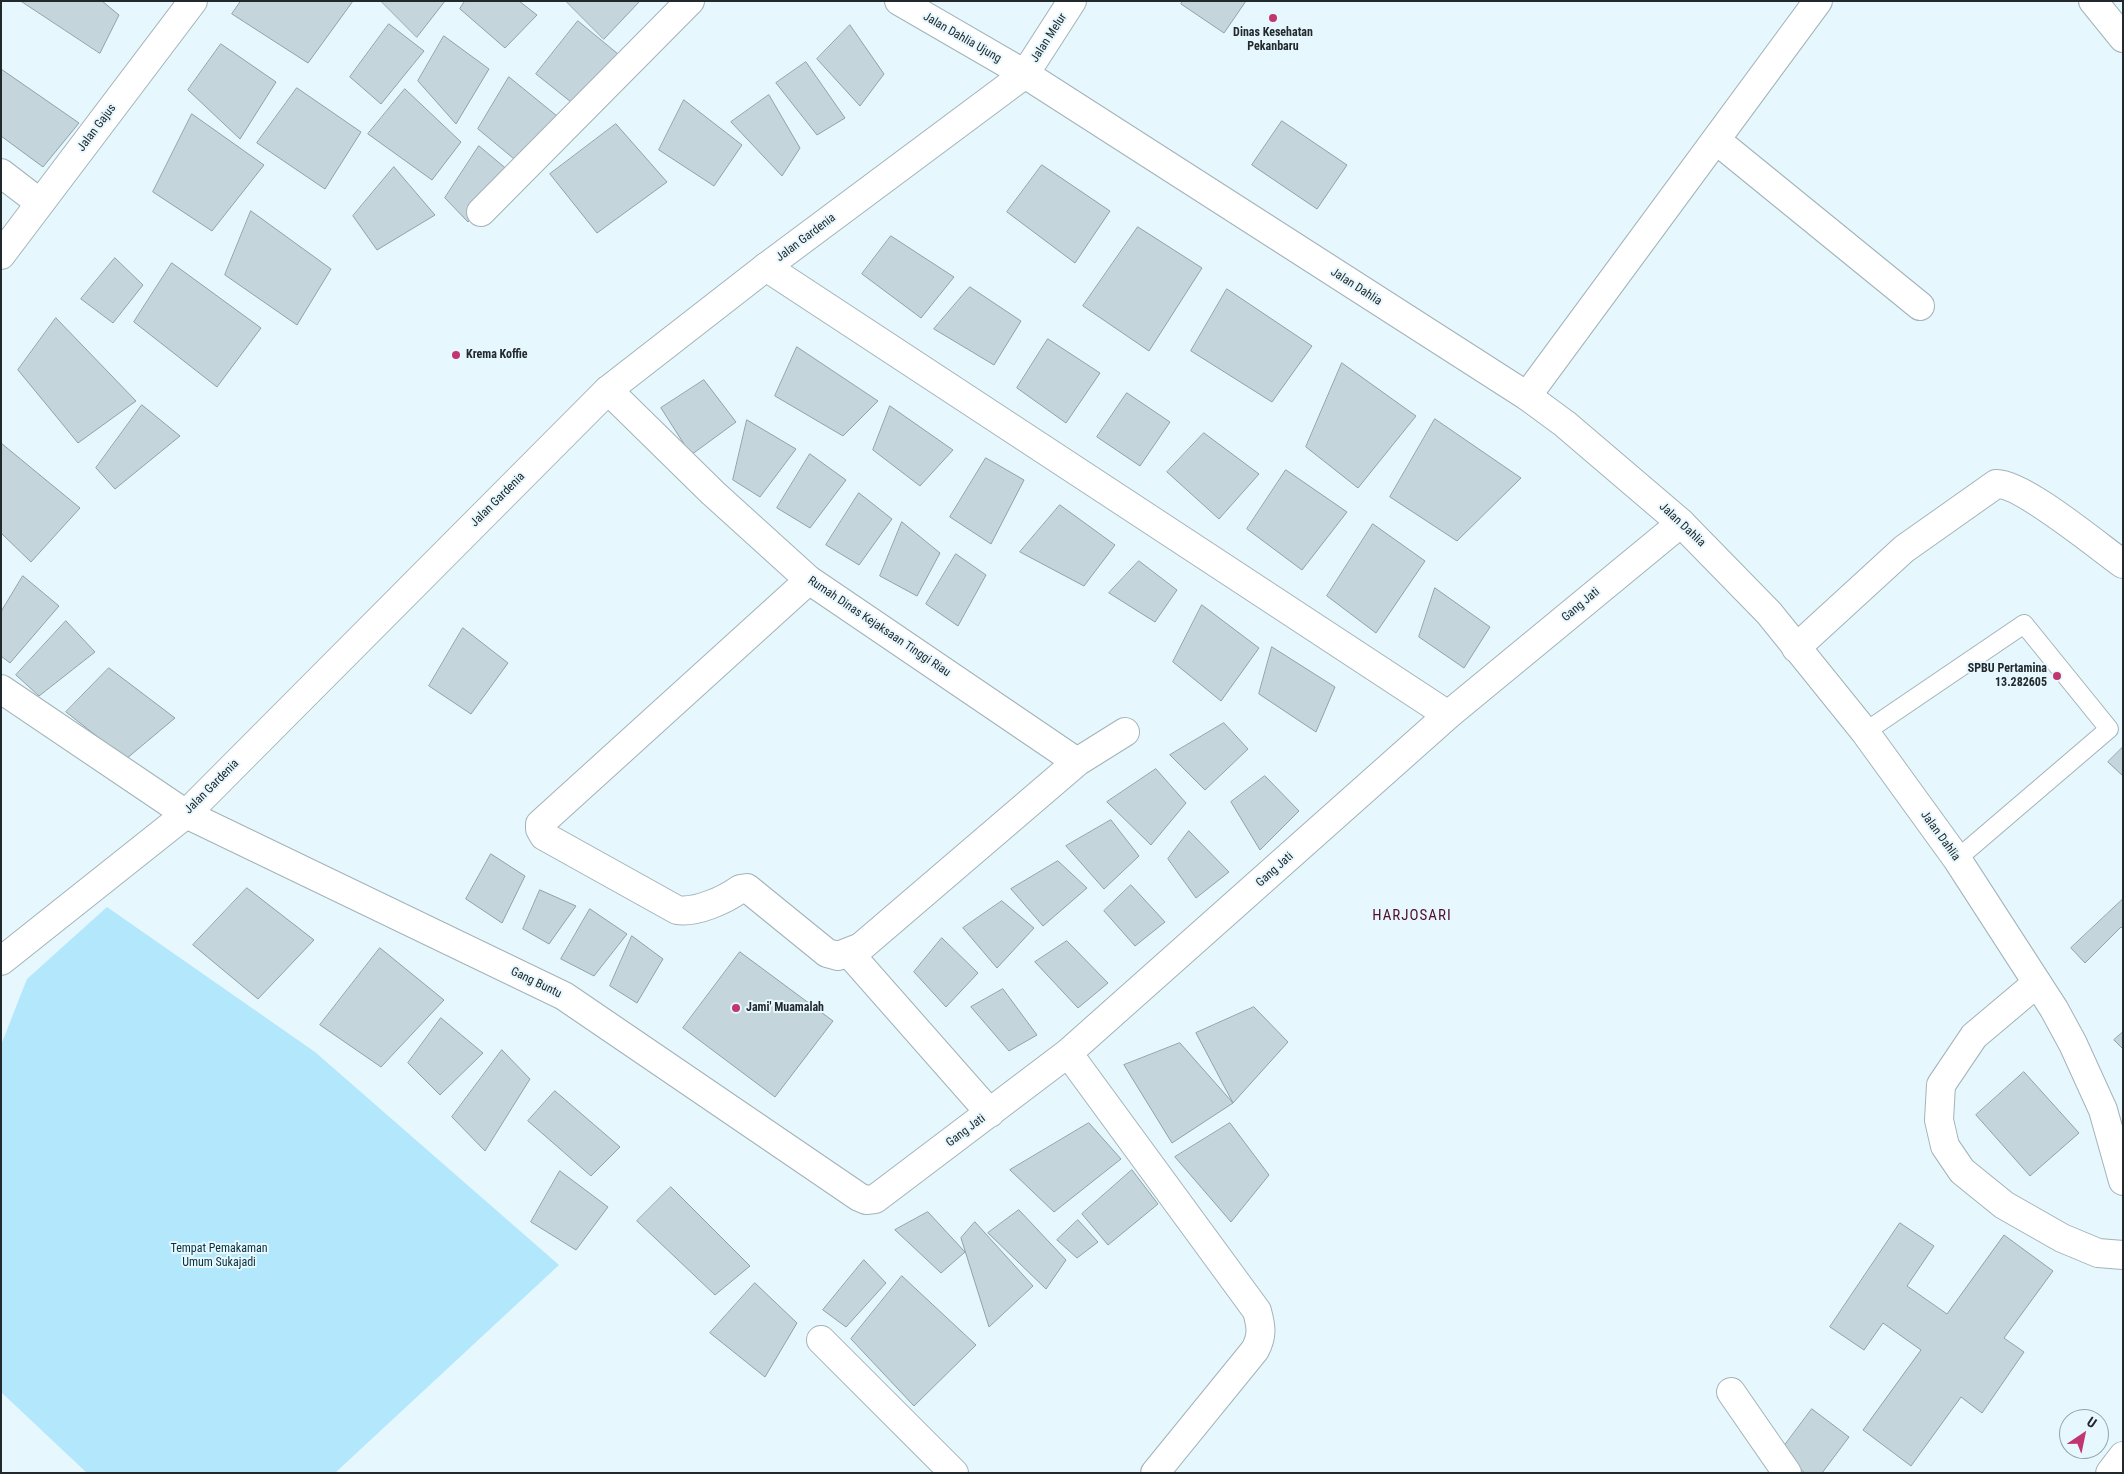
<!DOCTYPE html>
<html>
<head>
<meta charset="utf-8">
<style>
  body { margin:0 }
  #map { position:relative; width:2124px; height:1474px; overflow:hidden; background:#e6f7fe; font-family:"Roboto Condensed",sans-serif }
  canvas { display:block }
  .frame { position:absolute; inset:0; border:2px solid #22292c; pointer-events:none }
  .north { position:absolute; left:2059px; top:1409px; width:50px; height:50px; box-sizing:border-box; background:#e6f7fe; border:1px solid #98a5aa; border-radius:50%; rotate:34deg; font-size:14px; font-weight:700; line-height:20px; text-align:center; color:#22292c }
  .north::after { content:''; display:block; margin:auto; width:18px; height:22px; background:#c1366e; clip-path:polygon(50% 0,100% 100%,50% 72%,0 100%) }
</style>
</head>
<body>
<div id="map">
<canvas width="2124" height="1474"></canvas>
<div class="frame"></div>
<div class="north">U</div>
</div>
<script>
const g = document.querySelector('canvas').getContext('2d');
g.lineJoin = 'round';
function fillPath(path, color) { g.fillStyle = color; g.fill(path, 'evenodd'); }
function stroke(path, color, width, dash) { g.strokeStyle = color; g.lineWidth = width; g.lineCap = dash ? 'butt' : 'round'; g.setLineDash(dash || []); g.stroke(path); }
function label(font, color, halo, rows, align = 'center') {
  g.font = font + ' "Roboto Condensed",sans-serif'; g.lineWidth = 4; g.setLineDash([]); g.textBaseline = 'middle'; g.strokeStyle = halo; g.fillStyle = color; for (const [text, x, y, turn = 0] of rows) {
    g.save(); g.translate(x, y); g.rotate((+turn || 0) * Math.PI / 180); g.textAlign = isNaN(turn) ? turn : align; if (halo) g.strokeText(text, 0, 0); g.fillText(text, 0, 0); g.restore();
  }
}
fillPath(new Path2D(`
  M107,907l208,145 244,213 -224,208h-248l-86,-81v-347l26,-66z`), '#b2e7fc');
const building = new Path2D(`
  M21,1h81l17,14 -19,38z
  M241,1h112l-45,62 -76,-49z
  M381,1h64l-28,36z
  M465,1h54l18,14 -32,33 -45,-39z
  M566,1h74l-36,38z
  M1183,1h63l-22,32 -43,-29z
  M578,21l40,33 -47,48 -35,-28z
  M389,24l35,27 -43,53 -31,-27z
  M850,25l34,49 -24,32 -43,-47z
  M444,36l45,33 -33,55 -38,-43z
  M221,44l55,38 -36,57 -52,-49z
  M806,62l39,56 -28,17 -41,-52z
  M1,69l78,54 -36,44 -42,-31z
  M509,77l48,39 -32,52 -47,-39z
  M297,88l64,44 -36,57 -68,-46z
  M405,89l56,53 -29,38 -64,-46z
  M769,95l31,53 -18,28 -51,-54z
  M684,100l58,45 -28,41 -55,-36z
  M192,114l72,51 -52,66 -59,-39z
  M1282,121l65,44 -30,44 -65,-44z
  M616,124l51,58 -70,51 -47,-59z
  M479,146l30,25 -41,51 -23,-24z
  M1042,165l68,46 -35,52 -68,-51z
  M394,167l41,48 -58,35 -24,-34z
  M251,211l80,58 -34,56 -72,-50z
  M1138,227l64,41 -53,83 -66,-45z
  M891,236l63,41 -33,41 -59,-44z
  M115,258l28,27 -30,38 -32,-24z
  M172,263l89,65 -44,59 -83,-65z
  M970,287l51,34 -27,44 -60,-36z
  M1227,289l85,57 -40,56 -81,-51z
  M56,318l80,83 -58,42 -60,-73z
  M1048,339l52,34 -34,50 -49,-35z
  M797,347l81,54 -35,35 -68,-40z
  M1342,363l74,53 -58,72 -52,-41z
  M704,380l32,42 -45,33 -30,-47z
  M1127,393l43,29 -30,44 -43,-29z
  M142,405l38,31 -65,53 -19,-21z
  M890,406l63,44 -33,36 -47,-36z
  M1435,419l86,59 -64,63 -67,-44z
  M747,420l49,29 -36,48 -27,-17z
  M1204,433l55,41 -40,45 -52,-47z
  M1,443l79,65 -49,54 -30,-29z
  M810,454l36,26 -36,48 -33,-20z
  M986,458l38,22 -33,64 -41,-27z
  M1286,470l61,42 -45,58 -55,-41z
  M859,493l33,26 -33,46 -33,-20z
  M1060,505l55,40 -31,41 -64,-34z
  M902,522l38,31 -23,43 -37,-20z
  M1373,524l52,37 -49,72 -49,-37z
  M956,554l30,21 -28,51 -32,-22z
  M1139,561l38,29 -22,32 -46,-29z
  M23,576l36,30 -49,57 -9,-7v-44z
  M1435,588l55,39 -26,41 -45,-31z
  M1202,605l57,43 -38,53 -48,-39z
  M66,621l29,31 -56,44 -23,-21z
  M463,628l45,35 -37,51 -42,-28z
  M1272,647l63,40 -19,45 -57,-38z
  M109,668l66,50 -49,41 -60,-47z
  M1224,723l24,26 -43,41 -35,-35z
  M2123,747v29l-15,-14z
  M1156,769l30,34 -35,42 -44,-43z
  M1265,776l34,35 -39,39 -29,-48z
  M1111,820l28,36 -35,33 -38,-43z
  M1189,831l40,41 -33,26 -28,-39z
  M491,854l34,22 -23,47 -36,-24z
  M1058,861l29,27 -44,38 -32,-37z
  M1131,885l34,37 -30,24 -31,-35z
  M247,888l67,52 -56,59 -65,-54z
  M540,890l36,16 -27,38 -26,-15z
  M2123,899v30l-2,-2 -36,36 -14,-15z
  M1002,901l32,27 -37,40 -34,-40z
  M590,909l37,25 -33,42 -33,-17z
  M632,936l31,23 -26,44 -27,-17z
  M942,938l36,35 -32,34 -32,-35z
  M1067,941l41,42 -30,25 -43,-46z
  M380,948l64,52 -63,67 -61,-42z
  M740,952l93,69 -58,76 -92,-69z
  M1003,989l34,46 -28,16 -38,-44z
  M1254,1007l34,35 -55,61 -37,-70z
  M441,1018l42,35 -43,42 -32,-32z
  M2123,1032v17l-9,-9z
  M1180,1043l53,60 -61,40 -48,-78z
  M502,1050l28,29 -45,72 -33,-34z
  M2024,1072l55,61 -49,43 -54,-61z
  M555,1091l65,56 -29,29 -63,-55z
  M1089,1123l32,36 -67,53 -44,-42z
  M1230,1123l39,52 -38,47 -56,-65z
  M1132,1170l26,34 -50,41 -26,-31z
  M560,1171l48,36 -32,43 -45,-28z
  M671,1187l79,79 -35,29 -78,-74z
  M1019,1210l47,50 -20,29 -58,-56z
  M928,1212l37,40 -24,21 -46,-43z
  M1078,1220l20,22 -21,16 -20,-18z
  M975,1222l58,64 -44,41 -28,-89z
  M1900,1223l34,23 -27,40 40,28 57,-79 49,36 -49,67 20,14 -42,61 -21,-16 -50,69 -48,-36 58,-80 -38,-27 -19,27 -34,-23z
  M864,1260l22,23 -40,44 -23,-17z
  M902,1276l74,69 -62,61 -63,-67z
  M755,1283l42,40 -32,54 -55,-44z
  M1812,1409l37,28 -27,36h-17l-26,-20z`);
fillPath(building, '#c4d5dc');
stroke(building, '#91a1a8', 1);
const lane = new Path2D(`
  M1865,732l159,-108 85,105 -152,130`);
const street = new Path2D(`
  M2093,1l30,37
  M1716,140l204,166
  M1,173l39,30
  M481,212l209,-211
  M1,255l192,-254
  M766,267l682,448
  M608,390l105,103 96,87 268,182
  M1527,396l291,-395
  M809,580l-269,244v5l4,7 133,74c19,3 48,-10 63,-21l7,-1 80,65 11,3 23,-9 216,-185 48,-30
  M1796,648l108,-99 92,-65c25,-2 103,63 127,80
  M1,689l185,125 378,182 295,201 7,3 9,-1 193,-146 380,-338 233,-192
  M849,953l141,160
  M2037,983l-63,53 -33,49 -2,35 6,26 17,25 42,34 58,33 36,15 25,2
  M1068,1053l189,258c4,15 6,24 -2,39l-100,123
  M821,1340l133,133
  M1731,1392l56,81`);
const secondary = new Path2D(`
  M899,1l126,73 502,322 38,28 116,99 88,90 96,119 92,127 97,150 19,35 30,66 20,71
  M1,961l185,-147 422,-424 158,-123 259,-193 47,-73
  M2110,1473l13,-17`);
stroke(lane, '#a2b3b9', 20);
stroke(street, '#a2b3b9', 30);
stroke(secondary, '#a2b3b9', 30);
stroke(lane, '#fff', 18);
stroke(street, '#fff', 28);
stroke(secondary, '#fff', 28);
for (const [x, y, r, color] of [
  [1273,18,5,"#c1366e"],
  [456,355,5,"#c1366e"],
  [2057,676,5,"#c1366e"],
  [736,1008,5,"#c1366e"]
]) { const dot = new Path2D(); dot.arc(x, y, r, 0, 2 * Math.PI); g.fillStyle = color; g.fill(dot); stroke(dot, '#e6f7fe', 2); }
label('bold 12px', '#22292c', '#e6f7fe', [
  ["Dinas Kesehatan",1273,33,"center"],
  ["Pekanbaru",1273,47,"center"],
  ["Krema Koffie",466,355],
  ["SPBU Pertamina",2047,669,"right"],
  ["13.282605",2047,683,"right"],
  ["Jami' Muamalah",746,1008]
], 'left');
label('12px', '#22292c', '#e6f7fe', [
  ["Jalan Dahlia Ujung",962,38,30],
  ["Jalan Melur",1049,38,-57],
  ["Jalan Gajus",97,128,-53],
  ["Jalan Gardenia",806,238,-37],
  ["Jalan Dahlia",1356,287,33],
  ["Jalan Gardenia",498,500,-45],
  ["Jalan Dahlia",1682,525,43],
  ["Gang Jati",1581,605,-40],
  ["Rumah Dinas Kejaksaan Tinggi Riau",879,627,34],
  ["Jalan Gardenia",212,787,-45],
  ["Jalan Dahlia",1940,836,54],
  ["Gang Jati",1275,870,-42],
  ["Gang Buntu",536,983,26],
  ["Gang Jati",966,1131,-37]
]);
label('12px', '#07303d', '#e6f7fe', [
  ["Tempat Pemakaman",219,1249],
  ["Umum Sukajadi",219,1263]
]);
g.letterSpacing = '1px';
label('15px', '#510f2a', '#e6f7fe', [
  ["HARJOSARI",1412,916]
]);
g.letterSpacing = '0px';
</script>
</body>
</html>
